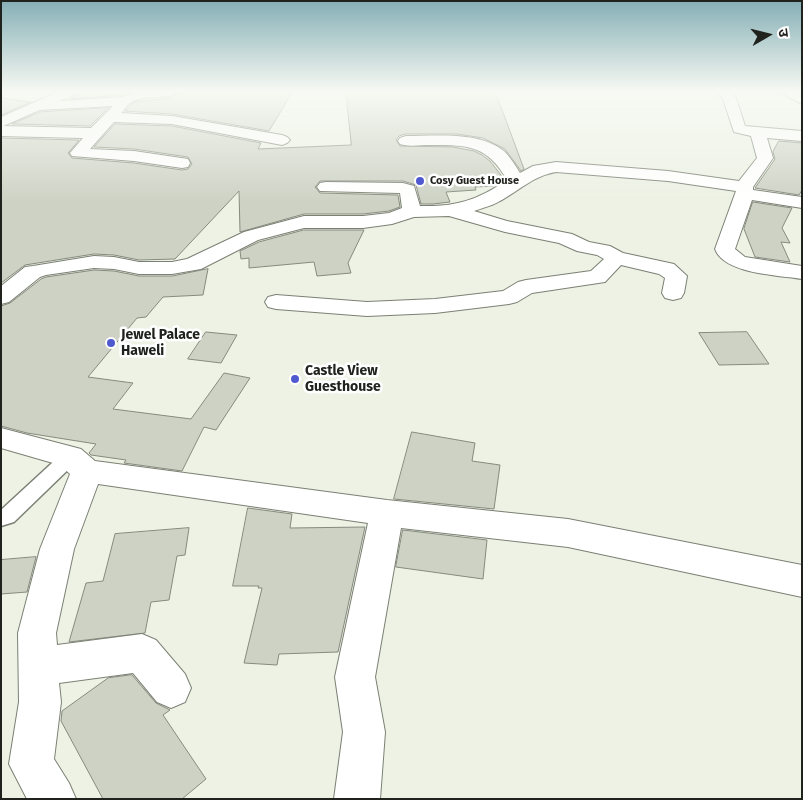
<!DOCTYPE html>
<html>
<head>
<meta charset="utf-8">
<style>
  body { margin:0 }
  #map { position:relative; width:803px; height:800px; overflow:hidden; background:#edf2e5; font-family:"Fira Sans","Noto Sans Devanagari",sans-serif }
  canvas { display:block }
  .frame { position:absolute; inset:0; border:2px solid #20221d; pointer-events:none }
  .north { position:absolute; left:743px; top:10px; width:50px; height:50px; -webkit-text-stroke:4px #fff; paint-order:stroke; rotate:82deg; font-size:14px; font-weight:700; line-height:20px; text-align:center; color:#20221d }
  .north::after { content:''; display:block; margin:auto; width:18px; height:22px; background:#20221d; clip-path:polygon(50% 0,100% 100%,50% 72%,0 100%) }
</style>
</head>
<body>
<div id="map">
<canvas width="803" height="800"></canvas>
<div class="frame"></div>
<div class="north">उ</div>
</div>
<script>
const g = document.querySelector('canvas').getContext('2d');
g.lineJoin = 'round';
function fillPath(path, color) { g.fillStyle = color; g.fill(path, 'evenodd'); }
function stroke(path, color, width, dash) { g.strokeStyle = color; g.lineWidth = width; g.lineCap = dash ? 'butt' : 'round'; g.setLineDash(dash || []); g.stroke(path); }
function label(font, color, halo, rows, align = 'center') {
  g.font = font + ' "Fira Sans",sans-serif'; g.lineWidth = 5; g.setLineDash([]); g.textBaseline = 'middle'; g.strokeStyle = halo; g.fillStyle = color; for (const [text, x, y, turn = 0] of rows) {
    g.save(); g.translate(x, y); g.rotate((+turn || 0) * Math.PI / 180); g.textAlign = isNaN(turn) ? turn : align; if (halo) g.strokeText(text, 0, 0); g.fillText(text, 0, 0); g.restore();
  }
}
const building = new Path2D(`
  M79,91h54l-11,4 -52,4 7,-3z
  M181,91h112l-24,40 -97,-17 -47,-3 10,-9 35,-4z
  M346,91h149l29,78 -3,2 -16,-22 -22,-11 -26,-4h-52l-6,2 -3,4 4,6 53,1 21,4 8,4 8,6 14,18 -9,7 -20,1 1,3 -30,2 4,10 -17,2h-12l-5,-19 -13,-4h-83l-5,6 5,6 78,2 2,12 -11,4 -26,3h-59l-64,18 -1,-41 -64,68 -36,1 -25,-5 -20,-1 -69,11 -24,18v-145l78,2 -11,13 4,5 62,5 48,7 6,-1 4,-5 -4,-7 -54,-8 -40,-2 21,-23 57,2 89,17 -3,6 93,-4z
  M1,98l30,4 -30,13z
  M108,108l-18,18 -78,-2 28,-12z
  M779,141l23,2v47l-3,5 -44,-7 20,-29 -2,-7z
  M753,202l39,6 -10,20 8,15 -9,-1 9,20 -35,-5 -11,-28z
  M304,230h60l-16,33 3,10 -34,3 -3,-14 -65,6v-10l-8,1 -1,-8 19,-9z
  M208,269l-5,26 -40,2 -17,20 -9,1 -49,59 45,6 -20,26 78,10 33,-46 26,5 -34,52 -12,-3 -22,44 -58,-8 2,-3 -35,-5 -2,-2 7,-9 -69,-11 -26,-7v-120l9,-3 31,-24 5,-2 48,-7 20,1 25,5h33z
  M206,332l31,3 -16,28 -33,-4z
  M747,332l22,32 -50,1 -20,-32z
  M412,432l63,11 -3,18 28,4 -6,44 -100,-10z
  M248,508l44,6 -2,14 75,-1 -27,125 -59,2 -2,11 -33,-2 18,-75h-4l1,-2h-26z
  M189,528l-4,27 -8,1 -8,44 -18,2 -6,31 -76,9 17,-59 17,-2 12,-47z
  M403,530l84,10 -4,39 -87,-12z
  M36,557l-9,35 -26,2v-34z
  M132,675l24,28 14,7 -7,5 43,64 -24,20h-79l-42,-78 1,-10 46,-33z`);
fillPath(building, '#cdd2c5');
stroke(building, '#858a7e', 1);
const service = new Path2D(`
  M70,450l6,2 3,5 -3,5 -62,60 -13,4v-16l63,-58z`);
const minor = new Path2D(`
  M139,91h40c-9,10 -38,2 -50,13 -3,2 -5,7 -8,9l51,3 110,19 5,2 3,3 -3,3 -5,2 -110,-21 -58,-2 -24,27 44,2 54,8 2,4 -2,4 -6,1 -48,-7 -62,-5 -2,-3 13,-15 -82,-2v-10l90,2 22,-22 -75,4 -5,-1 -2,-3 2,-3 89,-6z
  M716,91h14l6,7 9,28 57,5v10l-35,-3 6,20 -20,29v3l49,7v11l-50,-8 -17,49 10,8 57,9v13c-24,-4 -78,-5 -87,-30l21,-58 -68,-10 -112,-9c-23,4 -36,18 -56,29 -8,5 -18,7 -26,10l33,10 65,13 17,8 21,4 13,7 51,11 13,12 -3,17 -3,5 -8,2 -8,-2 -3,-5 3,-15 -6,-4 -38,-9 -16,17 -73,11 -15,9 -8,2 -74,9 -68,3 -91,-7 -8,-2 -3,-5 3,-5 8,-2 91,7 68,-3 68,-8 15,-9 8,-2 65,-9 13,-12 -7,-4 -20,-4 -18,-8 -54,-11 -56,-16 -35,1 -22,7 -29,4h-59l-46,12 -57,29 -29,5h-33l-25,-5 -20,-1 -48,7 -6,2 -31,25 -8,2v-18l24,-19 8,-1 61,-10 20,1 25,5h33l15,-3 57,-27 60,-16h59l26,-3 13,-5 -2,-15 -80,-2 -3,-4 3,-4 6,-1 77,1 11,3 6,20c36,1 58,-6 87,-26 -20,-36 -41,-35 -79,-35 -9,0 -19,2 -28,-1l-2,-3 2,-3 6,-2c30,0 73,-5 98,15 6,6 11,14 16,22l13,-7 23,-4 112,9 71,10 18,-23 -6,-22 -17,-4 -11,-33z
  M778,91h17l7,4v9z
  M1,428l80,21 14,12 292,39 181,19 234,46v32l-234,-50 -167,-19 -26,149 10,55 -5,67h-46l9,-67 -8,-55 33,-154 -270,-39 -24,65 -18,84 1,12 85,-11 14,6 29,34 6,14 -6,14 -14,6 -14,-6 -24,-29 -74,10 2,19 -7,57 15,24 7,16h-49l-18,-35 10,-62 -1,-69 22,-84 30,-75 -10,-9 -59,-17z`);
const tertiary = new Path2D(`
  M60,91h17l-1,3 -75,33v-10z`);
stroke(service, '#7b8074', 3);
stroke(minor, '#7b8074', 2);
stroke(tertiary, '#7b8074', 2);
fillPath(service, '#fff');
fillPath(minor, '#fff');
fillPath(tertiary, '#fff');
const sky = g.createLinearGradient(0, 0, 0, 203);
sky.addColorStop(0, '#85afb5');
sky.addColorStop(0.45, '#f7f9f3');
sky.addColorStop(1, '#f7f9f300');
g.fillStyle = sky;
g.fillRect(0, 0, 803, 203);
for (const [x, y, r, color] of [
  [420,181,5,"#4f58ce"],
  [111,343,5,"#4f58ce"],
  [295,379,5,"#4f58ce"]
]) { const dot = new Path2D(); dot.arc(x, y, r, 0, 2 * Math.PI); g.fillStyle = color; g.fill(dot); stroke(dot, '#fff', 2); }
label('bold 11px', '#20221d', '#fff', [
  ["Cosy Guest House",430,181]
], 'left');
label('bold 14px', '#20221d', '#fff', [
  ["Jewel Palace",121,335],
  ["Haweli",121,351],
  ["Castle View",305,371],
  ["Guesthouse",305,387]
], 'left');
</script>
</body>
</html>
